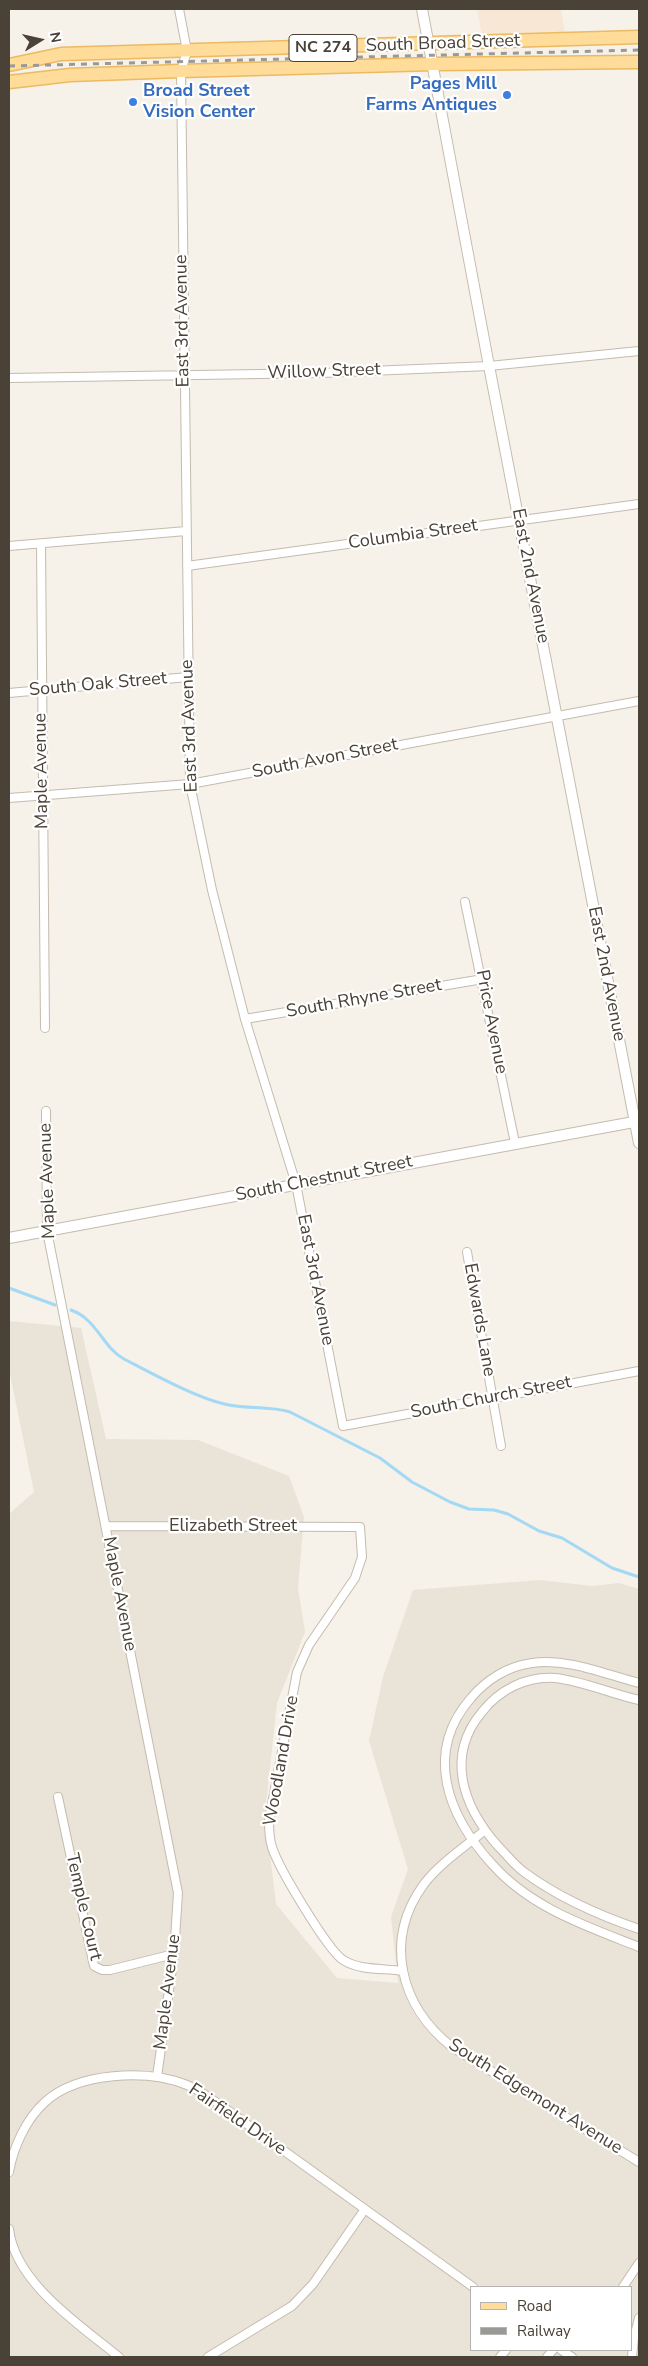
<!DOCTYPE html>
<html>
<head>
<meta charset="utf-8">
<style>
  body { margin:0 }
  #map { position:relative; width:648px; height:2366px; overflow:hidden; background:#f6f1e9; font-family:"Nunito Sans",sans-serif }
  canvas { display:block }
  .frame { position:absolute; inset:0; border:10px solid #4a4137; pointer-events:none }
  .legend { position:absolute; left:470px; top:2286px; width:162px; height:65px; box-sizing:border-box; background:#fff; border:1px solid #b7b3af; margin:0; padding:6px 9px; list-style:none; font-size:15px; color:#4a4137 }
  .legend li { display:flex; align-items:center; gap:10px; height:25px }
  .legend b { width:25px; border:1px solid #b7b3af }
  .north { position:absolute; left:15px; top:15px; width:50px; height:50px; -webkit-text-stroke:4px #fff; paint-order:stroke; rotate:80deg; font-size:14px; font-weight:700; line-height:20px; text-align:center; color:#4a4137 }
  .north::after { content:''; display:block; margin:auto; width:18px; height:22px; background:#4a4137; clip-path:polygon(50% 0,100% 100%,50% 72%,0 100%) }
</style>
</head>
<body>
<div id="map">
<canvas width="648" height="2366"></canvas>
<div class="frame"></div>
<ul class="legend">
<li><b style="height:6px;background:#ffdc99"></b>Road</li>
<li><b style="height:6px;background:#999"></b>Railway</li>
</ul>
<div class="north">N</div>
</div>
<script>
const g = document.querySelector('canvas').getContext('2d');
g.lineJoin = 'round';
function fillPath(path, color) { g.fillStyle = color; g.fill(path, 'evenodd'); }
function stroke(path, color, width, dash) { g.strokeStyle = color; g.lineWidth = width; g.lineCap = dash ? 'butt' : 'round'; g.setLineDash(dash || []); g.stroke(path); }
function label(font, color, halo, rows, align = 'center') {
  g.font = font + ' "Nunito Sans",sans-serif'; g.lineWidth = 4.5; g.setLineDash([]); g.textBaseline = 'middle'; g.strokeStyle = halo; g.fillStyle = color; for (const [text, x, y, turn = 0] of rows) {
    g.save(); g.translate(x, y); g.rotate((+turn || 0) * Math.PI / 180); g.textAlign = isNaN(turn) ? turn : align; if (halo) g.strokeText(text, 0, 0); g.fillText(text, 0, 0); g.restore();
  }
}
fillPath(new Path2D(`
  M9,1321l72,7 25,111 92,1 91,36 15,41 -6,71 7,44 -28,71 -12,110 11,91 61,74 61,5 -7,-66 17,-48 -39,-128 14,-64 30,-87 127,-10 52,6 27,-3 20,6v768h-630v-843l25,-22 -25,-123zM472,2287h160v63h-160z`), '#eae3d7');
fillPath(new Path2D(`
  M477,9h84l4,24 -83,2z`), '#f8e7d4');
stroke(new Path2D(`
  M9,1288l46,17
  M71,1310c26,9 32,38 53,49 27,14 76,41 105,46 20,4 41,1 61,7l90,46 32,24 38,20 19,7 25,1 14,4 31,17 23,7 50,30 27,9`), '#a3d9f5', 3);
const minor = new Path2D(`
  M179,9l8,42 -6,20 9,713 22,106 33,129 51,165 47,242 296,-55
  M9,378l313,-5 167,-7 150,-15
  M41,544l4,484
  M9,546l177,-15
  M187,566l452,-62
  M9,693l179,-16
  M9,798l181,-14 449,-83
  M465,902l50,241
  M245,1019l238,-40
  M46,1111l1,120 131,662 -4,61 -17,123
  M467,1252l34,194
  M106,1526l254,1 2,30 -7,21 -46,67 -12,27 -28,148c0,9 0,18 3,27 6,20 55,102 71,113 18,11 40,8 60,11
  M639,1683c-35,-9 -70,-25 -107,-20 -24,3 -46,17 -61,35 -48,55 -23,118 21,166 39,44 94,62 147,83
  M639,1700c-27,-6 -56,-19 -84,-22 -29,-2 -56,12 -73,34 -37,44 -19,94 15,133 9,9 17,20 27,27 35,26 74,43 115,57
  M58,1797l36,169 8,4h8l64,-16
  M485,1830c-20,17 -45,33 -61,54 -41,56 -24,122 28,163l187,115
  M9,2172c4,-24 17,-53 36,-70 33,-30 102,-33 142,-17 11,4 22,13 32,19l254,183
  M9,2229c6,54 71,96 110,128
  M623,2287l16,-24
  M561,2350l11,7
  M208,2357l84,-51 21,-22 52,-75
  M500,2357l6,-7
  M547,2357l6,-7
  M632,2357l2,-19 5,-20`);
const tertiary = new Path2D(`
  M422,9l67,357 150,777
  M9,1238l630,-117`);
const primary = new Path2D(`
  M9,65l52,-11 578,-17
  M9,82l61,-7 111,-4 252,-7 206,-2`);
stroke(minor, '#c5bbae', 10);
stroke(tertiary, '#c5bbae', 12);
stroke(primary, '#ecba61', 15);
stroke(minor, '#fff', 8);
stroke(tertiary, '#fff', 10);
stroke(primary, '#ffdc99', 12);
stroke(new Path2D(`
  M9,66l630,-16`), '#999', 3, [6, 6]);
for (const [x, y, r, color] of [
  [507,95,5,"#3f7fe0"],
  [133,102,5,"#3f7fe0"]
]) { const dot = new Path2D(); dot.arc(x, y, r, 0, 2 * Math.PI); g.fillStyle = color; g.fill(dot); stroke(dot, '#fff', 2); }
for (const [x, y, w] of [
  [323,48,68]
]) { const box = new Path2D(); box.roundRect(x - w / 2, y - 13.5, w, 27, 4); g.fillStyle = '#fff'; g.fill(box); stroke(box, '#4a4137', 1); }
label('bold 16px', '#4a4137', null, [
  ["NC 274",323,48]
]);
label('18px', '#4a4137', '#fff', [
  ["South Broad Street",443,44,-2],
  ["East 3rd Avenue",183,321,-91],
  ["Willow Street",324,372,-2],
  ["Columbia Street",413,535,-8],
  ["East 2nd Avenue",530,576,79],
  ["South Oak Street",98,685,-5],
  ["East 3rd Avenue",190,726,-92],
  ["South Avon Street",325,759,-11],
  ["Maple Avenue",42,771,-91],
  ["East 2nd Avenue",606,974,79],
  ["South Rhyne Street",364,999,-10],
  ["Price Avenue",491,1022,79],
  ["South Chestnut Street",324,1179,-11],
  ["Maple Avenue",48,1181,-92],
  ["East 3rd Avenue",315,1280,79],
  ["Edwards Lane",479,1320,80],
  ["South Church Street",491,1398,-11],
  ["Elizabeth Street",233,1527],
  ["Maple Avenue",119,1594,79],
  ["Woodland Drive",282,1761,-80],
  ["Temple Court",83,1907,77],
  ["Maple Avenue",168,1992,-83],
  ["South Edgemont Avenue",535,2097,32],
  ["Fairfield Drive",237,2120,34]
]);
label('bold 18px', '#366cbe', '#fff', [
  ["Pages Mill",497,85],
  ["Farms Antiques",497,106],
  ["Broad Street",143,92,"left"],
  ["Vision Center",143,113,"left"]
], 'right');
</script>
</body>
</html>
